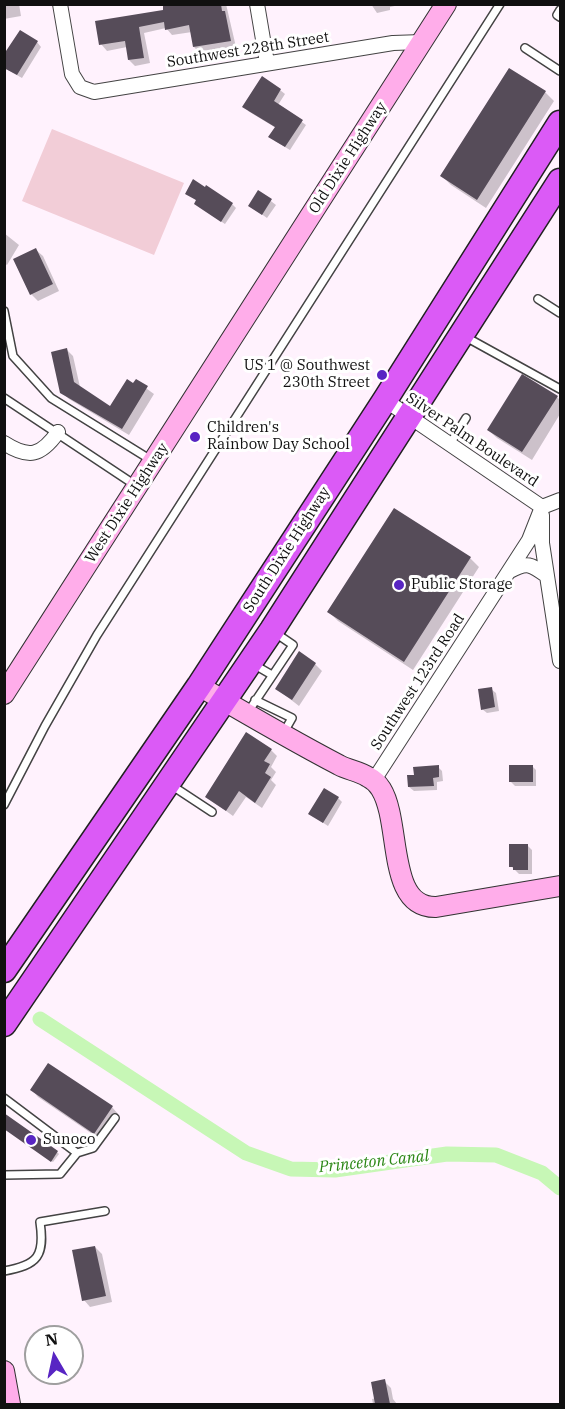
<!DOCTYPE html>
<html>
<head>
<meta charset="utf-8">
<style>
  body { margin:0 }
  #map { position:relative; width:565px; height:1409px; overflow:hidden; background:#fff2fd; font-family:"IBM Plex Serif",serif }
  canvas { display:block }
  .frame { position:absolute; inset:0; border:6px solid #101010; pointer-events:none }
  .north { position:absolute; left:24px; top:1325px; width:60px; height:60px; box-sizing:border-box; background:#fff; border:2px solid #9f9f9f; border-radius:50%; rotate:351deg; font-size:16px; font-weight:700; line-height:24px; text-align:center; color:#101010 }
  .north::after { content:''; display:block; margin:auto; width:21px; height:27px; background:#5825c3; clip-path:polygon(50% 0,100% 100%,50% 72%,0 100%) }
</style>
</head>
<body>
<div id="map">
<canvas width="565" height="1409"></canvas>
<div class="frame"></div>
<div class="north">N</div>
</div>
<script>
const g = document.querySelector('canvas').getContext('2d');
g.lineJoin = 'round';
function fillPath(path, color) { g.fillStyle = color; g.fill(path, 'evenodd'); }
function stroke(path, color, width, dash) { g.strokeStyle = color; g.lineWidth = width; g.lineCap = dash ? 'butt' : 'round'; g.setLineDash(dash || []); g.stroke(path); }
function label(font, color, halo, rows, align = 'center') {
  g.font = font + ' "IBM Plex Serif",serif'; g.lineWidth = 6; g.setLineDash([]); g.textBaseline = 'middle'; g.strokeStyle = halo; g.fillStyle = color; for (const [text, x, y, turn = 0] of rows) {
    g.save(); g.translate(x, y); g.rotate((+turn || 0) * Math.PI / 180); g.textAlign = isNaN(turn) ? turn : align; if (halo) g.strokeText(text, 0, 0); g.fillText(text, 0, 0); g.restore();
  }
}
fillPath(new Path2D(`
  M52,129l132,54 -30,72 -132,-54z`), '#f2cdd7');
fillPath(new Path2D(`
  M4,4h15l2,12 -17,3z
  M165,4h61l10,43 -36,6 -6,-6 -2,-15 -20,3 -6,-7 -22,5 6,30 -15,3 -6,-6 -2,-13 -20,4 -6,-7 64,-33z
  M371,4h33l-14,3v3l-13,3z
  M37,42l4,5 -19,31 -18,-10z
  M280,90l5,4 -7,11 28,20 -16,25 -15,-9 1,-13 -28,-17z
  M545,92l9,9 -68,107 -35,-23 -9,-9z
  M259,192l17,13 -9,13 -17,-12z
  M187,193l45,11 4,4 -11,16 -26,-17 -2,-6z
  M4,233l15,12 -12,20 -3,-2z
  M36,250l7,6 16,35 -21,10 -7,-7z
  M66,349l7,7 7,31 31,21 25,-27 18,13 -25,41 -60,-36 -7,-7z
  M557,397l3,3v14l-28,46 -35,-22 -9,-8z
  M394,510l76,48 9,9 -66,103 -75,-49 -9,-9z
  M315,664l7,7 -23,35 -22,-17z
  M491,689l5,4 3,18 -12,2 -5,-4z
  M271,750l6,6 -6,11 5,5 -5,8 5,5 -14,23 -16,-11 -13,19 -26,-19z
  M532,766l4,4v16h-21l-4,-4z
  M438,767l4,4 1,10 -6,1v8l-23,1 -5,-4 6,-11z
  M338,798l4,4 -14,24 -18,-12z
  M527,845l5,5v24h-13l-8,-8z
  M32,1090l80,17 6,7 -17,26 -63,-43z
  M4,1128l53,24 2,2 -6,8z
  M95,1247l7,7 10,48 -22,5 -6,-7z
  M384,1381l7,7 2,11 4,5h-24l-1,-5 4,-1z`), '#0003');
stroke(new Path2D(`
  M40,1019l206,134 45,16 44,1 112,-16 49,1 46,18 18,15`), '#c7f7b6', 15);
fillPath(new Path2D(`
  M163,4h58l1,7h3l6,30 -38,6 -4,-22 -24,5 -1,-8 -25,5 5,31 -16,2 -3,-19 -26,4 -4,-24 68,-11z
  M20,30l18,11 -21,34 -13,-7v-14z
  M509,68l37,23 -69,109 -37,-24z
  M262,76l19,13 -7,12 29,19 -18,27 -17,-10 7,-10 -33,-20z
  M193,179l12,8 1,-2 27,18 -12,19 -27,-18 2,-4 -11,-6z
  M258,190l14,9 -10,16 -14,-9z
  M36,248l17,36 -23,11 -17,-36z
  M67,348l7,34 36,24 17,-27 6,4 3,-4 12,7 -26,43 -62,-36 -9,-41z
  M522,374l36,22 -36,56 -35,-22z
  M394,508l77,49 -67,105 -77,-50z
  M299,651l17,12 -24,37 -17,-11z
  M492,687l3,20 -14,3 -3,-21z
  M246,732l26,17 -8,12 6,3 -5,9 6,4 -16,26 -16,-12 -13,20 -21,-14z
  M439,765v12l-6,1 1,8 -26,1 -1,-12h7l-1,-8z
  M509,765h24v17h-24z
  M324,788l15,9 -16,26 -15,-9z
  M509,844h19v26h-15v-3h-4z
  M48,1063l65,43 -19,28 -64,-44z
  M4,1113l54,38 -7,11 -47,-33z
  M95,1246l11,50 -24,5 -10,-51z
  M385,1379l5,25h-15l-4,-22z`), '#564c59');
const lane = new Path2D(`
  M560,10l-3,5 3,2
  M525,48l35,23
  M538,299l22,14
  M4,311l9,45 38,42 100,62
  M464,336l96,53
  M4,398l131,87
  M450,444l16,-26
  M253,664l19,11
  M255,700l37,18 -8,14
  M248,712l45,-67 -19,-13
  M171,785l41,27
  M4,805l41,-79 52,-91 403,-631
  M4,1098l73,55 -17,21 -56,1
  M77,1153l16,-5 22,-30
  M4,1271c34,-6 41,-15 36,-49l65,-11`);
const street = new Path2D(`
  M60,4l12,70 8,13 14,5 299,-49 29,-1
  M257,4l10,59
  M385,400l157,107
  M4,443c25,16 37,13 54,-11
  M542,507l18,-7
  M542,515v28l18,118
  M510,571c18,-10 22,-6 37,5
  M374,780l155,-240 13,-33`);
const secondary = new Path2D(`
  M199,686c46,27 92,54 140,79 9,5 20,6 29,12 6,3 10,7 13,12 21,34 5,119 55,118l124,-21
  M4,694l442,-690
  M4,1371l6,33`);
const highway = new Path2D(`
  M4,970l195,-284 186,-286 175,-277
  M4,1024l268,-394 288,-449`);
stroke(lane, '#434343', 10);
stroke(street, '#434343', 16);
stroke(secondary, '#323232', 22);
stroke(highway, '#212121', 27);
stroke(lane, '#fff', 7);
stroke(street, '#fff', 14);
stroke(secondary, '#ffadea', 20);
stroke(highway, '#db5af6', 24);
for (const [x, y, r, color] of [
  [382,375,6,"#5825c3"],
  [195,437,6,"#5825c3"],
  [399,585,6,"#5825c3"],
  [31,1140,6,"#5825c3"]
]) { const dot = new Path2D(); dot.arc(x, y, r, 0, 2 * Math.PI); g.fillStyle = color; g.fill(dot); stroke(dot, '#fff', 2); }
label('15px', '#101010', '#fff', [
  ["Southwest 228th Street",248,50,-9],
  ["Old Dixie Highway",348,158,-57],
  ["Silver Palm Boulevard",472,440,34],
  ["West Dixie Highway",127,503,-57],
  ["South Dixie Highway",287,550,-57],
  ["Southwest 123rd Road",418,682,-57]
]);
label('15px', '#101010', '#fff', [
  ["US 1 @ Southwest",370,366,"right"],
  ["230th Street",370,383,"right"],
  ["Children's",207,428],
  ["Rainbow Day School",207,445],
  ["Public Storage",411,585],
  ["Sunoco",43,1140]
], 'left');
label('italic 16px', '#2b8715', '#fff', [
  ["Princeton Canal",374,1162,-6]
]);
</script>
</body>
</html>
